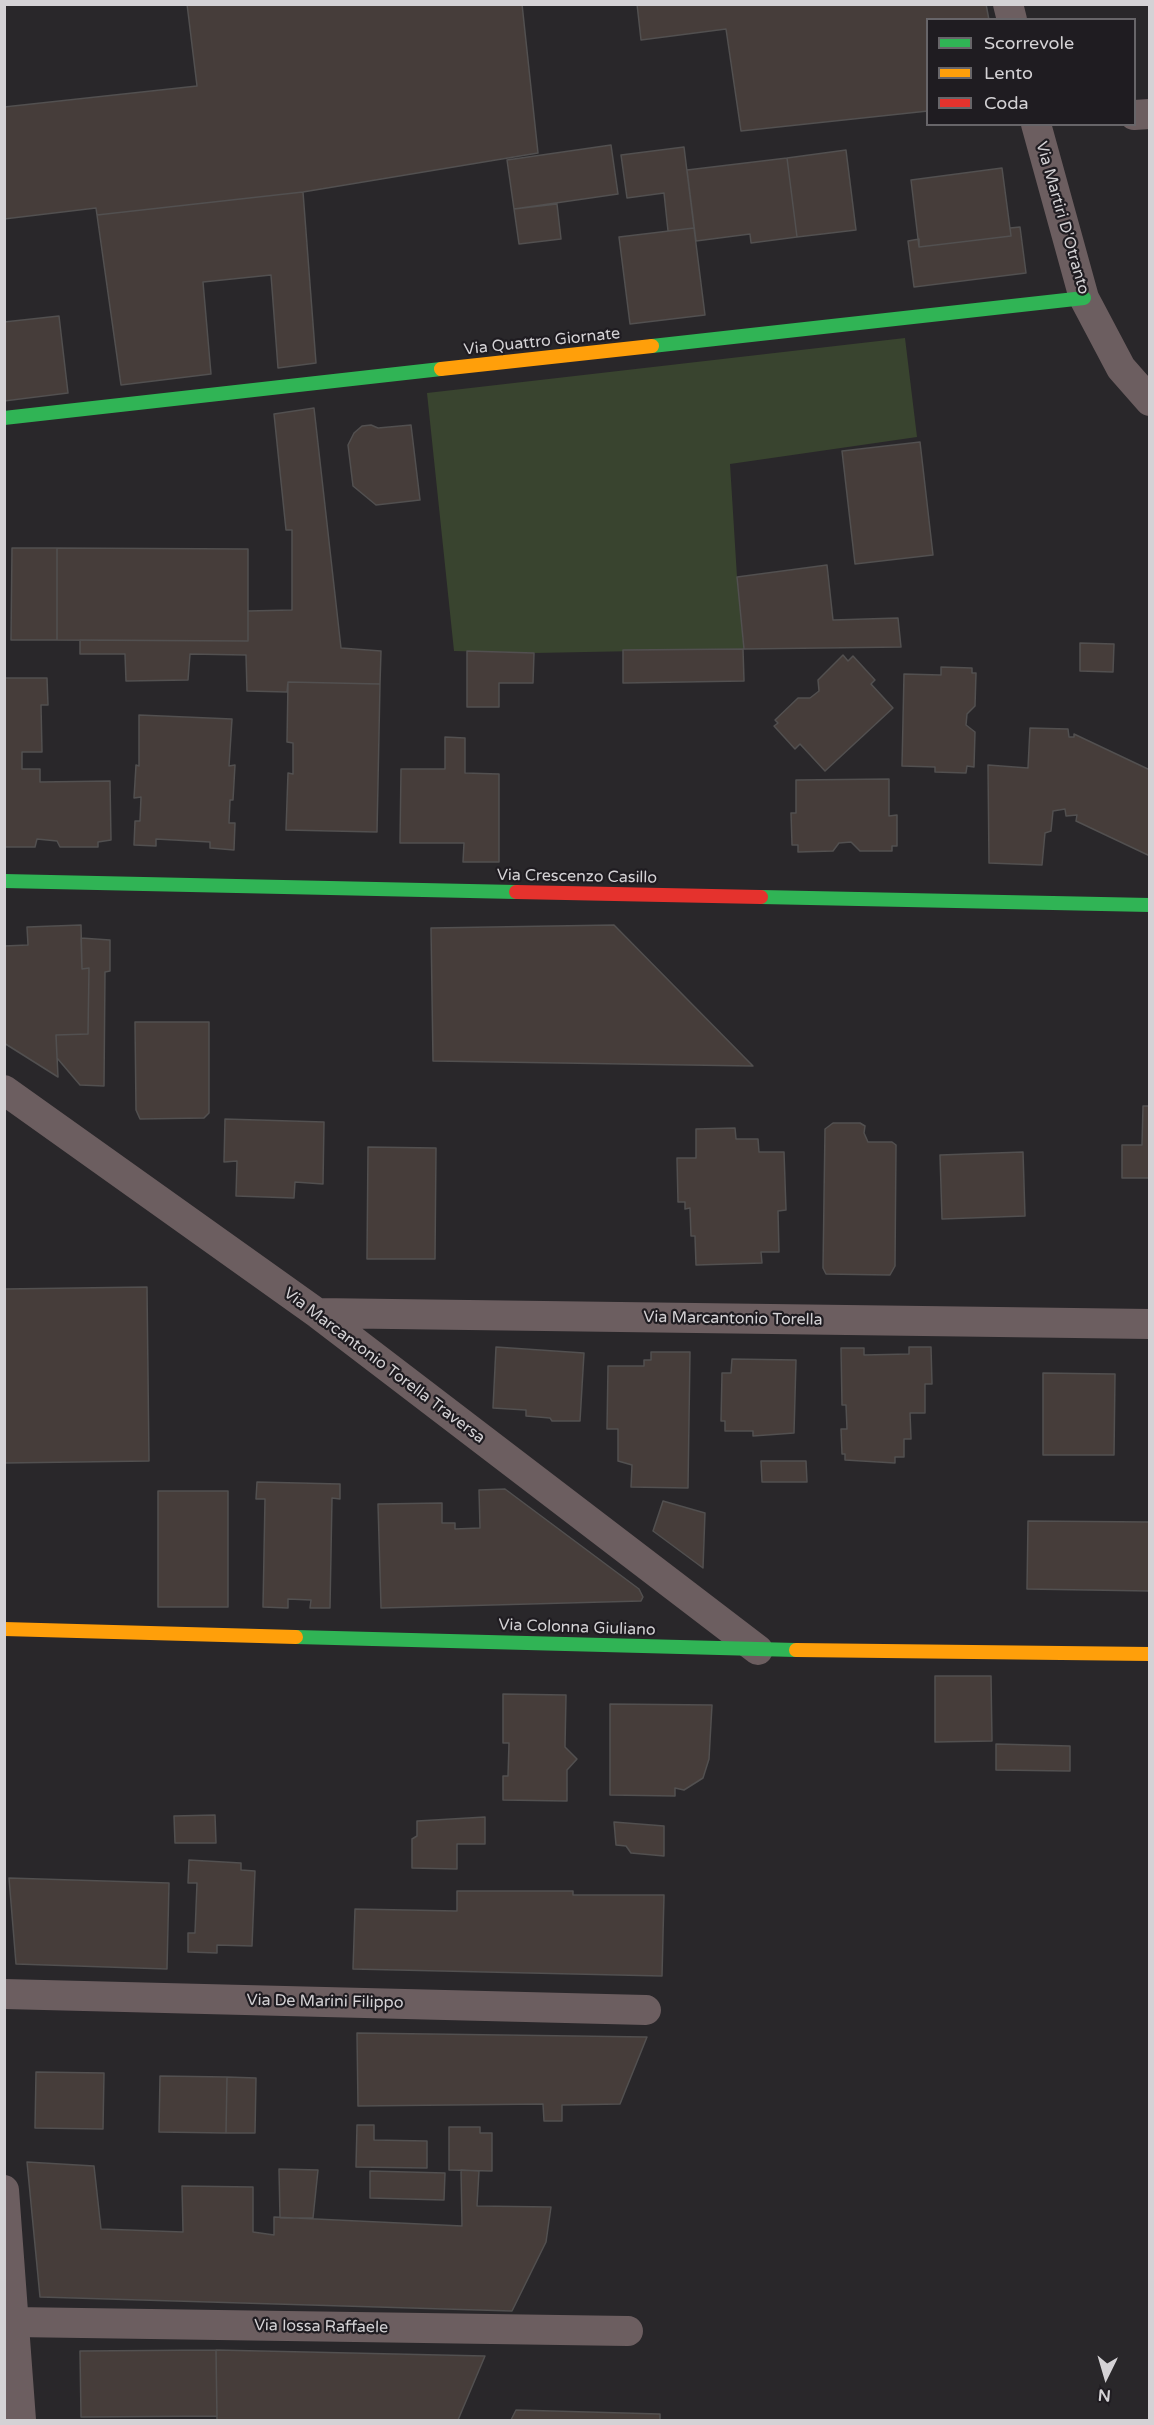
<!DOCTYPE html>
<html>
<head>
<meta charset="utf-8">
<style>
  body { margin:0 }
  #map { position:relative; width:1154px; height:2425px; overflow:hidden; background:#29272a; font-family:"Varela Round",sans-serif }
  canvas { display:block }
  .frame { position:absolute; inset:0; border:6px solid #d4d2d5; pointer-events:none }
  .legend { position:absolute; left:926px; top:18px; width:210px; height:108px; box-sizing:border-box; background:#1f1c21; border:2px solid #676569; margin:0; padding:8px 10px; list-style:none; font-size:18px; color:#d4d2d5 }
  .legend li { display:flex; align-items:center; gap:12px; height:30px }
  .legend b { width:30px; border:2px solid #676569 }
  .north { position:absolute; left:1076px; top:2347px; width:60px; height:60px; -webkit-text-stroke:4px #1f1c21; paint-order:stroke; rotate:185deg; font-size:16px; font-weight:700; line-height:24px; text-align:center; color:#d4d2d5 }
  .north::after { content:''; display:block; margin:auto; width:21px; height:27px; background:#d4d2d5; clip-path:polygon(50% 0,100% 100%,50% 72%,0 100%) }
</style>
</head>
<body>
<div id="map">
<canvas width="1154" height="2425"></canvas>
<div class="frame"></div>
<ul class="legend">
<li><b style="height:8px;background:#30b455"></b>Scorrevole</li>
<li><b style="height:8px;background:#ff9f0a"></b>Lento</li>
<li><b style="height:8px;background:#e5322d"></b>Coda</li>
</ul>
<div class="north">N</div>
</div>
<script>
const g = document.querySelector('canvas').getContext('2d');
g.lineJoin = 'round';
function fillPath(path, color) { g.fillStyle = color; g.fill(path, 'evenodd'); }
function stroke(path, color, width, dash) { g.strokeStyle = color; g.lineWidth = width; g.lineCap = dash ? 'butt' : 'round'; g.setLineDash(dash || []); g.stroke(path); }
function label(font, color, halo, rows, align = 'center') {
  g.font = font + ' "Varela Round",sans-serif'; g.lineWidth = 4.5; g.setLineDash([]); g.textBaseline = 'middle'; g.strokeStyle = halo; g.fillStyle = color; for (const [text, x, y, turn = 0] of rows) {
    g.save(); g.translate(x, y); g.rotate((+turn || 0) * Math.PI / 180); g.textAlign = isNaN(turn) ? turn : align; if (halo) g.strokeText(text, 0, 0); g.fillText(text, 0, 0); g.restore();
  }
}
fillPath(new Path2D(`
  M905,338l12,99 -187,27 7,113 7,72 -210,4 -80,-2 -27,-258z`), '#39442f');
const building = new Path2D(`
  M187,4h335l16,149 -235,39 -206,23 -1,-7 -92,11v-112l193,-21z
  M637,4h349l3,16h-61v91l-187,20 -15,-102 -85,11z
  M611,145l7,49 -104,15 -7,-49z
  M684,147l10,81 -26,3 -4,-38 -37,5 -6,-43z
  M846,150l10,80 -59,7 -10,-79z
  M787,158l10,79 -46,6 -1,-9 -54,7 -9,-71z
  M1002,168l9,68 -92,11 -8,-67z
  M303,192l13,171 -38,5 -7,-93 -68,7 8,92 -90,11 -24,-170z
  M557,204l4,35 -42,5 -5,-35z
  M1020,227l6,46 -112,14 -6,-46 11,-2v8l92,-11 -1,-8z
  M694,228l11,87 -75,9 -11,-87z
  M59,316l9,77 -64,8v-79z
  M314,408l27,240 40,3 -1,33 -92,-2 -1,10 -40,-1 -1,-36 -56,-1 -2,26 -62,1 -1,-27h-45v-14l168,1v-30l44,-1v-80h-6l-12,-116z
  M371,425l7,3 33,-3 9,75 -44,5 -23,-19 -5,-41 6,-12 8,-7z
  M920,442l13,113 -78,9 -13,-113z
  M12,548h45v92h-46z
  M57,548l191,1v92l-191,-1z
  M827,565l6,55 65,-2 3,29 -157,2 -7,-72z
  M1080,643l34,1 -1,28 -33,-1z
  M743,649l1,32 -121,2v-33z
  M467,651l67,2 -1,30h-34v24h-32z
  M843,655l5,6 5,-5 22,24 -4,4 22,24 -68,63 -25,-27 -5,5 -21,-23 4,-3 -3,-3 23,-22h12l9,-7 -1,-11z
  M941,667l31,1v5h4l-1,33 -8,8 -1,11 9,7 -1,35 -7,-1 -1,7 -31,-1v-5l-33,-1 2,-92 37,1z
  M4,678h43l1,27h-7l1,47h-20v17h18v13l70,-1 1,59 -13,2v5h-38l-3,-6 -20,-2 -2,8h-31z
  M288,682l92,2 -3,148 -91,-2 2,-57 5,1v-31l-6,-1z
  M139,715l93,4 -3,47 6,-1 -2,35h-3l-1,23h6l-1,27 -24,-2v-6l-54,-3v7l-22,-1 1,-24h5l1,-24 -7,1 2,-33 3,1z
  M1030,728l38,1 1,8h5v-3l76,36v86l-74,-35 1,-6 -11,1 -1,-7 -12,2 -2,20 -6,2 -3,32 -53,-2 -1,-98 40,3z
  M445,737l20,1v35l34,1v88h-36l1,-19h-64l1,-74h44z
  M889,779v37l8,-1v31h-5v5h-32l-9,-9 -12,1 -6,8 -35,1v-7h-6l-1,-32h5v-33z
  M81,925l1,44 7,-1 -1,66 -32,1 2,42 -54,-34v-97l24,-1 -1,-18z
  M614,925l139,141 -320,-5 -2,-133z
  M81,938l29,2v31l-5,1 -1,114 -24,-1 -23,-27 -1,-23 32,-1 1,-66 -7,1z
  M135,1022h74v91l-5,5 -64,1 -4,-9z
  M1143,1106h7v72h-28v-33h20z
  M225,1119l99,3 -1,62 -28,-2 -1,16 -58,-2 1,-35 -13,1z
  M833,1123h27l5,3 -1,7 4,9h24l4,3 -1,121 -5,9 -64,-1 -3,-6 2,-139z
  M735,1128l1,11h22l1,13h25l2,58 -8,1 1,41h-18l1,11 -66,2 -1,-29h-4l-1,-28 -5,1v-7h-7l-1,-44h19v-29z
  M368,1147l68,1 -1,111h-68z
  M1023,1152l2,64 -83,3 -2,-64z
  M147,1287l2,174 -145,2v-174z
  M496,1347l88,6 -4,68h-28l-2,-3 -24,-2v-6l-33,-2z
  M909,1347h22l1,37h-7v29h-15l1,26h-7v18h-9v6l-50,-3v-6h-3l-1,-25h6l-1,-24h-4l-1,-57h23v7l45,-1z
  M651,1352h39l-2,136 -57,-1 1,-22 -14,-4v-32h-11l1,-63h36v-6h7z
  M732,1359l64,1 -2,73 -41,3v-5h-28v-10h-4l1,-48h9z
  M1043,1373l72,1 -1,81h-71z
  M761,1461h45l1,21h-45z
  M257,1482l83,2v15l-8,-1 -2,110h-20l1,-8 -23,-1v9l-25,-1 2,-108h-9z
  M505,1489l134,100 4,8 -2,4 -260,7 -3,-104 64,-1v20h13v6l25,-1 -1,-38z
  M158,1491h70v116h-70z
  M663,1501l42,12 -2,55 -50,-37z
  M1028,1521l122,1v69l-123,-2z
  M935,1676h56l1,65 -57,1z
  M503,1694l63,1 -1,52 12,12 -10,11v31l-64,-1v-24h5l1,-33h-6z
  M610,1704l102,1 -3,54 -6,19 -19,12 -9,-2v8l-65,-1z
  M996,1744l74,2v25l-74,-1z
  M215,1815l1,28h-41l-1,-27z
  M485,1817v27h-28v25l-45,-1v-29l5,-3v-15z
  M614,1822l50,4v30l-33,-3 -5,-7 -10,-1z
  M189,1860l52,3v7l14,1 -3,75 -35,-1v8l-29,-1v-19h7l2,-50h-9z
  M9,1878l160,5 -2,86 -151,-5z
  M457,1891h116v4h91l-2,81 -309,-7 2,-60 102,2z
  M357,2033l290,4 -27,67 -58,1v16h-18l-1,-17 -185,2z
  M36,2072l68,1 -1,56 -68,-1z
  M160,2076l67,1 -1,56 -67,-1z
  M227,2077l29,1 -1,55h-29z
  M357,2125h17v15l53,1v27l-71,-1z
  M449,2127h31v6h12v38l-43,-1z
  M27,2162l67,4 7,63 82,3 -1,-46 71,1v45l21,3v-18l188,9 -1,-56 18,1 -2,35 74,1 -5,35 -34,69 -472,-14z
  M279,2169l39,1 -5,48h-33z
  M370,2171l75,2 -1,27 -74,-2z
  M216,2350l269,6 -27,64h-241z
  M216,2350l1,66 -136,1 -1,-66z
  M516,2410l144,4v6h-149z`);
fillPath(building, '#463d3a');
stroke(building, '#525050', 1.5);
stroke(new Path2D(`
  M1008,4l4,16
  M1134,115l16,-1
  M1036,124l48,174 37,70 29,33
  M4,1090l313,223 441,337
  M317,1313l833,11
  M4,1994l642,16
  M4,2190l17,230
  M14,2322l614,9`), '#6c5e60', 30);
stroke(new Path2D(`
  M652,346l432,-48
  M4,418l437,-49
  M4,881l512,11
  M761,897l389,8
  M296,1637l500,13`), '#30b455', 14);
stroke(new Path2D(`
  M441,369l211,-23
  M4,1629l292,8
  M796,1650l354,4`), '#ff9f0a', 14);
stroke(new Path2D(`
  M516,892l245,5`), '#e5322d', 14);
label('16px', '#d4d2d5', '#1f1c21', [
  ["Via Martiri D'Otranto",1062,218,74],
  ["Via Quattro Giornate",542,342,-6],
  ["Via Crescenzo Casillo",577,877,1],
  ["Via Marcantonio Torella",733,1319,1],
  ["Via Marcantonio Torella Traversa",384,1366,37],
  ["Via Colonna Giuliano",577,1628,2],
  ["Via De Marini Filippo",325,2002,1],
  ["Via Iossa Raffaele",321,2327,1]
]);
</script>
</body>
</html>
